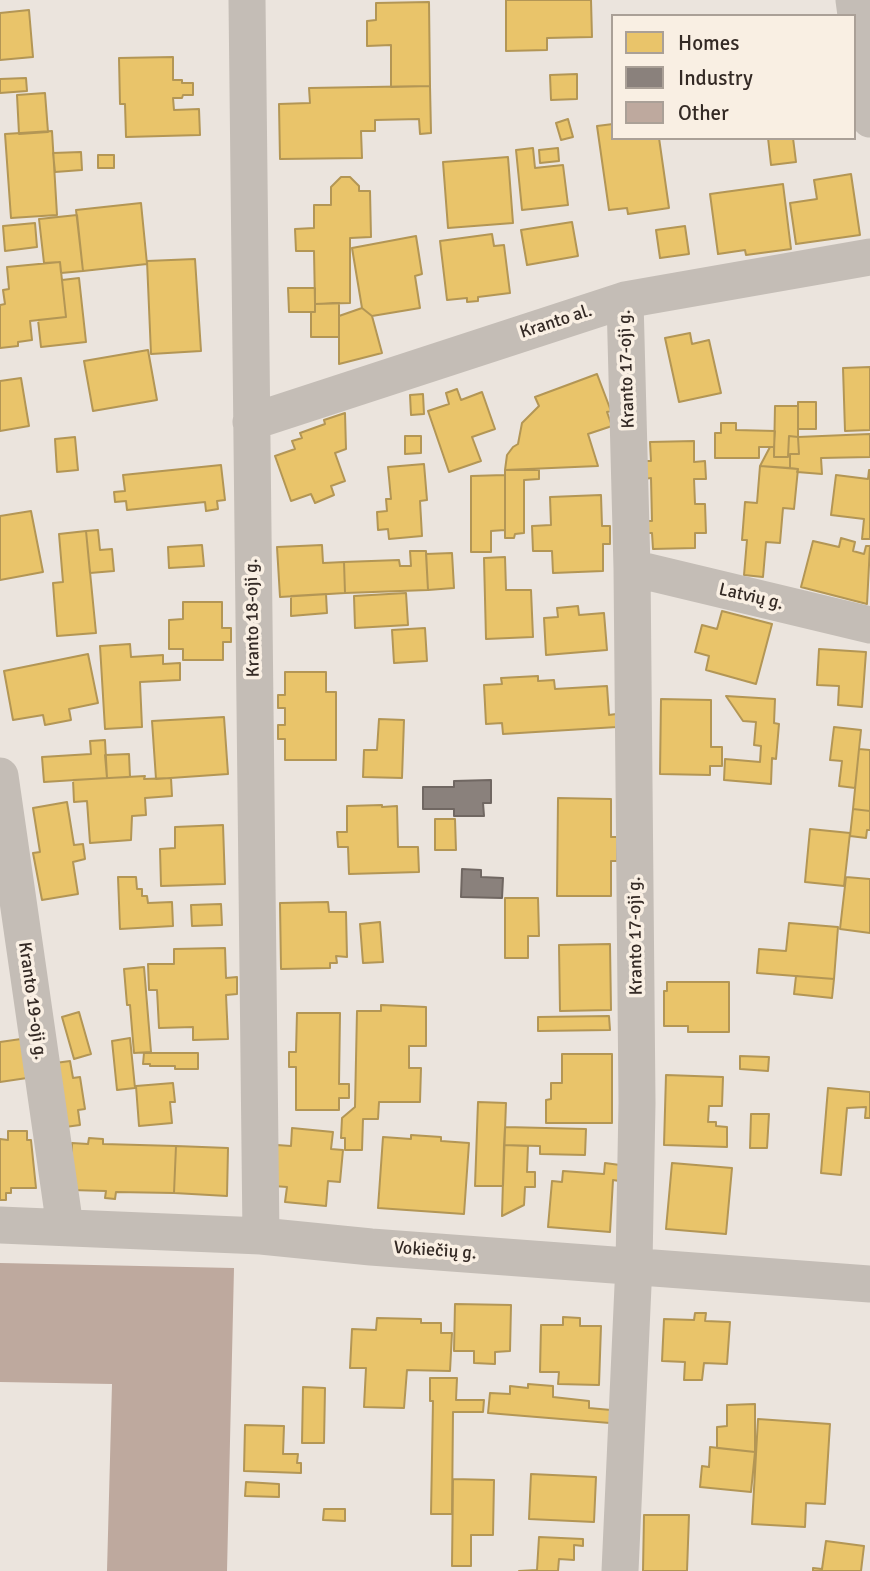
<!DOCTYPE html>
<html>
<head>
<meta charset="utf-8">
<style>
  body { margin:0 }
  #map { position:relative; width:870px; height:1571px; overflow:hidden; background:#ebe4dd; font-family:Signika,sans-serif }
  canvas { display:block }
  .legend { position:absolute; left:611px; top:14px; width:245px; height:126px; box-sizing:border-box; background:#f9efe3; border:2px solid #aaa097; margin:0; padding:9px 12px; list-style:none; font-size:21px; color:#342a25 }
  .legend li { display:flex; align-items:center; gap:14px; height:35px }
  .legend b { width:35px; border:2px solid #aaa097 }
</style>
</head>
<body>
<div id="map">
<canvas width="870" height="1571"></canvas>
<ul class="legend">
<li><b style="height:19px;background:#e9c46a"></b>Homes</li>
<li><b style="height:19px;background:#8a817c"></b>Industry</li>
<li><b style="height:19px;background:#bea99e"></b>Other</li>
</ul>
</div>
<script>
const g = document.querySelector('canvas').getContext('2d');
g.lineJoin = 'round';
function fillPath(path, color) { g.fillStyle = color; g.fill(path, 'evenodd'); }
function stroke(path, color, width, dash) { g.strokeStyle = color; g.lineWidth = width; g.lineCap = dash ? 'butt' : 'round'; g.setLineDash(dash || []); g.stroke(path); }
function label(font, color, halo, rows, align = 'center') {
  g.font = font + ' Signika,sans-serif'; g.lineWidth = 7; g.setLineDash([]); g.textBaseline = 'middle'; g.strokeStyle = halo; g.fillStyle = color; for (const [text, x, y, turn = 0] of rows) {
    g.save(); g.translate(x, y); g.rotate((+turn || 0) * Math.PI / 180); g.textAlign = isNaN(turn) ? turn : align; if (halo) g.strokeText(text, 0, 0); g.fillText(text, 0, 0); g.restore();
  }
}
const homes = new Path2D(`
  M506,0h85l1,37 -45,1v12l-41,1z
  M429,2l1,84 -39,1v-42l-24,1v-25l9,-1v-17z
  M29,10l4,47 -33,3v-47z
  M173,57v23h9v3h11v12h-10l-1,3h-9l1,12 25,-1 1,26 -74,2 -1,-33h-5l-1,-46z
  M577,74v25l-26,1 -1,-25z
  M26,78l1,13 -27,2v-14z
  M430,86l1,47 -11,1 -1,-15 -44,1v11h-14l1,27 -82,1 -1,-55 31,-1 -1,-15z
  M45,93l3,39 -29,2 -2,-39z
  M568,119l5,18 -12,3 -5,-17z
  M613,124v14h46l10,70 -41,6 -1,-6 -18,2 -12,-84z
  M52,131l5,84 -46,3 -6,-84z
  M768,138h25l3,24 -25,3z
  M533,148l2,20 28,-3 5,40 -46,5 -6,-60z
  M558,148l1,13 -19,2 -1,-13z
  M81,152l1,18 -27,2 -2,-19z
  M98,155h16v13h-16z
  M508,157l5,66 -65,5 -5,-66z
  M851,174l9,61 -64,9 -6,-41 27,-4 -3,-19z
  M341,177h9l9,9v5h11l1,46 -21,1v65l-35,1 -1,-53h-18l-1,-22 19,-1v-23h17v-18z
  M783,184l8,65 -45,6 -1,-5 -27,4 -8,-60z
  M141,203l6,61 -64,7 -7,-61z
  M77,215l6,56 -22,2 -1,-11 -16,1 -5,-44z
  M572,222l6,34 -51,9 -6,-35z
  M35,223l2,24 -32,4 -2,-25z
  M685,226l4,28 -29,4 -4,-28z
  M492,234l2,12 10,-1 6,48 -32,4v4l-11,1v-4l-20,2 -7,-59z
  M416,236l6,38 -7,2 5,32 -48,8 -10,-8 -10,-60z
  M195,259l6,92 -50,3 -4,-93z
  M60,262l6,55 -36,4 2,19 -14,2v4l-18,2v-43l5,-1 -2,-14 6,-1 -2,-22z
  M79,278l7,64 -45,5 -3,-27 28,-3 -4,-37z
  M288,288h27v24h-26z
  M339,303v34h-28v-25h4v-8z
  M362,308l10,8 10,37 -43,11v-48z
  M690,333l2,11 17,-4 12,53 -42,9 -14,-64z
  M148,350l9,50 -64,11 -9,-50z
  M870,367v63l-25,1 -2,-63z
  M597,374l14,37 -4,1 5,14 -24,8 10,32 -93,4 2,-15 6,-8 5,-3 4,-21 17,-17 -4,-9z
  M21,378l8,48 -29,5v-50z
  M457,389l4,11 21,-8 13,37 -23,8 9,24 -32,11 -21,-61 21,-7 -3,-11z
  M423,394l1,20 -13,1 -1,-20z
  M798,402h18v27h-18z
  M775,406h23v31l-9,-1 -1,21h-14z
  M345,413l1,36 -11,4 10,28 -14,5 3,9 -19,8 -4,-9 -20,7 -16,-45 20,-7 -3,-8 10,-3 -2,-5 25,-9 -1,-4z
  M721,423h15v7l39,1 -1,16h-15v11h-44v-25h6z
  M870,434v23l-49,1 1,16 -25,-2 1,-3 -8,-1v-14h9l-1,-17z
  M405,436h16v17l-16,1z
  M789,436l9,1 1,17h-9v14l-30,-2 10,-19h4v10h14z
  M75,437l3,33 -21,2 -2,-33z
  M694,441v21l11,-1 1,18h-12l1,25h10l1,29h-11v15l-42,1 -1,-16h-6v-12h6l-1,-43 -7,1v-18h7l-1,-19z
  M424,464l3,36 -7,1 2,35 -33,3 -1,-10 -10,1 -1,-18 10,-1 -1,-12h5l-3,-32z
  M221,465l4,35 -8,1 1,8 -12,2 -1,-9 -78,8 -1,-9 -11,1 -1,-10 11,-1 -2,-16z
  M760,466l38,3 -4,40 -11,-1 -3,35 -14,-1 -3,35 -19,-2 3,-35h-5l3,-38 12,1z
  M505,470h34v9l-15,1v53l-9,1 -1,4h-9z
  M869,470h1v69h-8l2,-20 -33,-4 5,-40 32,4z
  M505,475v55l-14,1v21h-20v-76z
  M601,495l1,31h8v18h-7v27l-50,2 -1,-22h-19l-1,-25 19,-1 -1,-28z
  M31,511l12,61 -43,8v-64z
  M98,530l2,20 12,-1 2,22 -24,2 -4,-42z
  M86,531l10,102 -39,3 -4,-53 10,-1 -4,-48z
  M841,538l14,4 -2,9 11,3 2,-8h4l-3,58 -66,-17 12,-46 26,6z
  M202,545l2,21 -35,2 -1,-21z
  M322,545l1,18 21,-1 1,31 -65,4 -3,-50z
  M410,551h16l2,39 -83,3 -1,-31 55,-2 1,6h11z
  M452,553l2,35 -26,2 -2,-36z
  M505,557l1,33h25l2,47 -47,2 -2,-81z
  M406,593l2,32 -53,3 -1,-32z
  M326,594l1,19 -36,3v-20z
  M183,602h39v26h9v14h-8v18h-40v-11h-14v-29l14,-1z
  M578,606l1,9 25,-2 3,37 -61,5 -2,-37 14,-1 -1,-9z
  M722,611l50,13 -16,60 -50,-14 3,-14 -14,-4 7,-27 15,4z
  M425,628l2,33 -33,2 -2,-33z
  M130,644l1,13 32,-2v9l17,-1v17l-40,2 2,45 -37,2 -5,-83z
  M819,649l47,3 -4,55 -24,-2 1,-19 -22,-1z
  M88,654l10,49 -29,6 2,11 -26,5 -2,-10 -30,5 -9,-49z
  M285,672h41v20h10v68h-51v-21h-7v-14h7v-17h-7v-13h7z
  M538,676v5l16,-1 1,9 52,-3 2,29 7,-1 1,13 -114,7 -1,-11 -16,1 -2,-39 18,-1 -1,-6z
  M726,696l49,3 -1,24 5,1 -3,35 -4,-1 -1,26 -47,-4 1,-21 35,3 1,-16 -7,-1 2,-23 -13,-1z
  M661,699l50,1v47h11v19h-12v9l-50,-1z
  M224,717l4,57 -72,5 -4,-58z
  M379,719l25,1 -2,58 -39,-1 1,-27h13z
  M834,727l27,3 -6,58 -16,-2 3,-25 -12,-1z
  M105,740l2,38 -63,4 -2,-25 49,-3 -1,-13z
  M859,749l11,1v61l-17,-2z
  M129,754l1,23 -23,1 -2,-23z
  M145,776l-1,3 27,-1 1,18 -27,2 1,17 -14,1 -1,24 -41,3 -3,-42 -13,1 -1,-22z
  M558,798l53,1v38h6v24h-6v35h-54z
  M67,802l7,43 9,-1 2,15 -12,3 5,32 -36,6 -9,-47 7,-1 -7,-44z
  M382,805v2l15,-1 1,41h20l1,25 -70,2 -1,-27h-10l-1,-15h10v-26z
  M853,809l17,2v19h-3l-1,8 -16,-2z
  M435,819h20l1,31h-21z
  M223,825l2,59 -64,2 -1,-37 15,-1v-21z
  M810,829l40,4 -6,53 -39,-4z
  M118,877h18l1,12h5v7h5l1,7 24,-1 1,24 -53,3z
  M846,877l24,2v54l-30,-4z
  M505,898h33l1,38h-11v22h-23z
  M328,902l1,10h17l1,45 -11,-1 1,7h-7v5l-49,1 -1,-66z
  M221,904l1,21 -30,1 -1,-21z
  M380,922l3,40 -20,1 -3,-39z
  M789,923l49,4 -4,52 -77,-6 2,-24 27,2z
  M610,944l1,66 -51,1 -1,-66z
  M225,948l1,30 11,-1v17l-11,1 2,44 -35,1v-13l-34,1 -2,-38h-8l-1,-26h26v-15z
  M144,967l7,85 -17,1 -4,-48h-3l-3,-36z
  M796,976l38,3 -2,19 -38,-4z
  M667,982h62v50h-41v-6h-24v-35h3z
  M381,1005l45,2v39h-17v22h12l-1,34h-41l-1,17h-15l-1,31h-17v-12h-4l1,-20 13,-11 2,-96h24z
  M79,1012l12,42 -17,5 -12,-42z
  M297,1013h43l-1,71h10v14h-10v12h-43v-43h-7v-15h7z
  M609,1016l1,14 -72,1v-14z
  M130,1038l5,50 -18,2 -5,-49z
  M21,1039l6,39 -27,4v-40z
  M144,1053h54v16h-23v-3h-25v-2h-7z
  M562,1054h50v69h-66v-23l5,-1v-16h11z
  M740,1056l29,1 -1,14 -28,-2z
  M70,1061l3,17 7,-1 5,32 -7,1 2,15 -22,3 -10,-64z
  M666,1075l57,2 -1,29h-13l-1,16h8v4l11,1v20l-63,-2z
  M173,1083l2,19h-5l2,21 -33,3 -3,-40z
  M828,1088l42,4v26h-5l1,-11 -19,1 -6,67 -20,-2z
  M478,1102l28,1 -3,83h-28z
  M751,1114h18l-2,34h-17z
  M505,1127l81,2 -1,26 -45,-1v-8l-36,-1z
  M292,1128l41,4 -2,17 12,1 -3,32 -12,-1 -2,25 -41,-4 2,-15 -13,-1 3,-41 14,1z
  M8,1131h19v9h4l5,48h-25v5h-5v7h-6v-61l8,1z
  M411,1135l30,2v4l28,2 -5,71 -86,-6 5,-71 28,2z
  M89,1138l14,1v5l73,2 -2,47 -58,-1 -1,7 -10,-1 1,-7 -35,-1 1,-47 16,1z
  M504,1145l24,1 -1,26h8v15h-10l-1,18 -22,11z
  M176,1146l52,2 -1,48 -53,-3z
  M605,1163l15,2 -1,16 -6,-1 -3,52 -62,-5 4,-46 10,1 1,-11 41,3z
  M672,1163l60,5 -6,66 -60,-5z
  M455,1304l56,1 -1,46 -15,1v12l-21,-1v-12h-20z
  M695,1313h11l-1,8 25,1 -3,42 -23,-1 -2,17h-18l1,-18 -23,-1 2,-42 30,1z
  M563,1317l17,1v8h21l-2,59 -41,-1 1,-12h-19l1,-47h22z
  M377,1318l44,1v4h20v10h11l-2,38 -43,-1 -3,38 -40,-1 2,-39h-16l2,-39 24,1z
  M430,1378h27l-1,22h28l-1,12h-30l-1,102h-21l2,-113h-3z
  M528,1384l25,2v11l36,4v7l33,3v13l-134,-11 2,-20 20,1v-8l18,2z
  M303,1387l22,1 -1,55h-22z
  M755,1404v48l-38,-4v-21l10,-1v-21z
  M758,1419l72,5 -5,80 -19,-1 -1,24 -53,-3z
  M245,1425l39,1 -1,28h15l-1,9h4v10l-57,-2z
  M710,1447l45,5 -4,40 -51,-5 2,-21 7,1z
  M531,1474l65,3 -2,45 -65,-3z
  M453,1479l41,1 -1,55h-22v31h-19z
  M246,1482l33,2v13l-34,-1z
  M324,1509h21v12l-22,-1z
  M644,1515h45l-2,56h-44z
  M539,1537l44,2v7l-9,-1v15l-15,-1 -1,12h-39l18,-1z
  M826,1541l38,5 -3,25h-48v-3l9,1z`);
fillPath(homes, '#e9c46a');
stroke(homes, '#b39655', 2);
const industry = new Path2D(`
  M491,780v23h-8l1,13h-30v-7h-31v-22h31v-6z
  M462,869l19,1v7l22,1 -1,20 -41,-1z`);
fillPath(industry, '#8a817c');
stroke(industry, '#706762', 2);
fillPath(new Path2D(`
  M0,1263l234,5 -7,303h-120l5,-187 -112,-2z`), '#bea99e');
stroke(new Path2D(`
  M247,0l14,1236
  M854,0l16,119
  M251,422l374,-122 245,-43
  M632,568l238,57
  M0,776l65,451
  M0,1225l261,11 110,11 499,37
  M620,1571l14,-307 3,-161 -5,-535 -7,-268`), '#c4bdb6', 37);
label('18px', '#342a25', '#f9efe3', [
  ["Kranto al.",556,322,-18],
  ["Kranto 17-oji g.",627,369,-92],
  ["Latvių g.",751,597,13],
  ["Kranto 18-oji g.",253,618,-91],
  ["Kranto 17-oji g.",636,936,-91],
  ["Kranto 19-oji g.",32,1001,82],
  ["Vokiečių g.",435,1251,4]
]);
</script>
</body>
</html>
